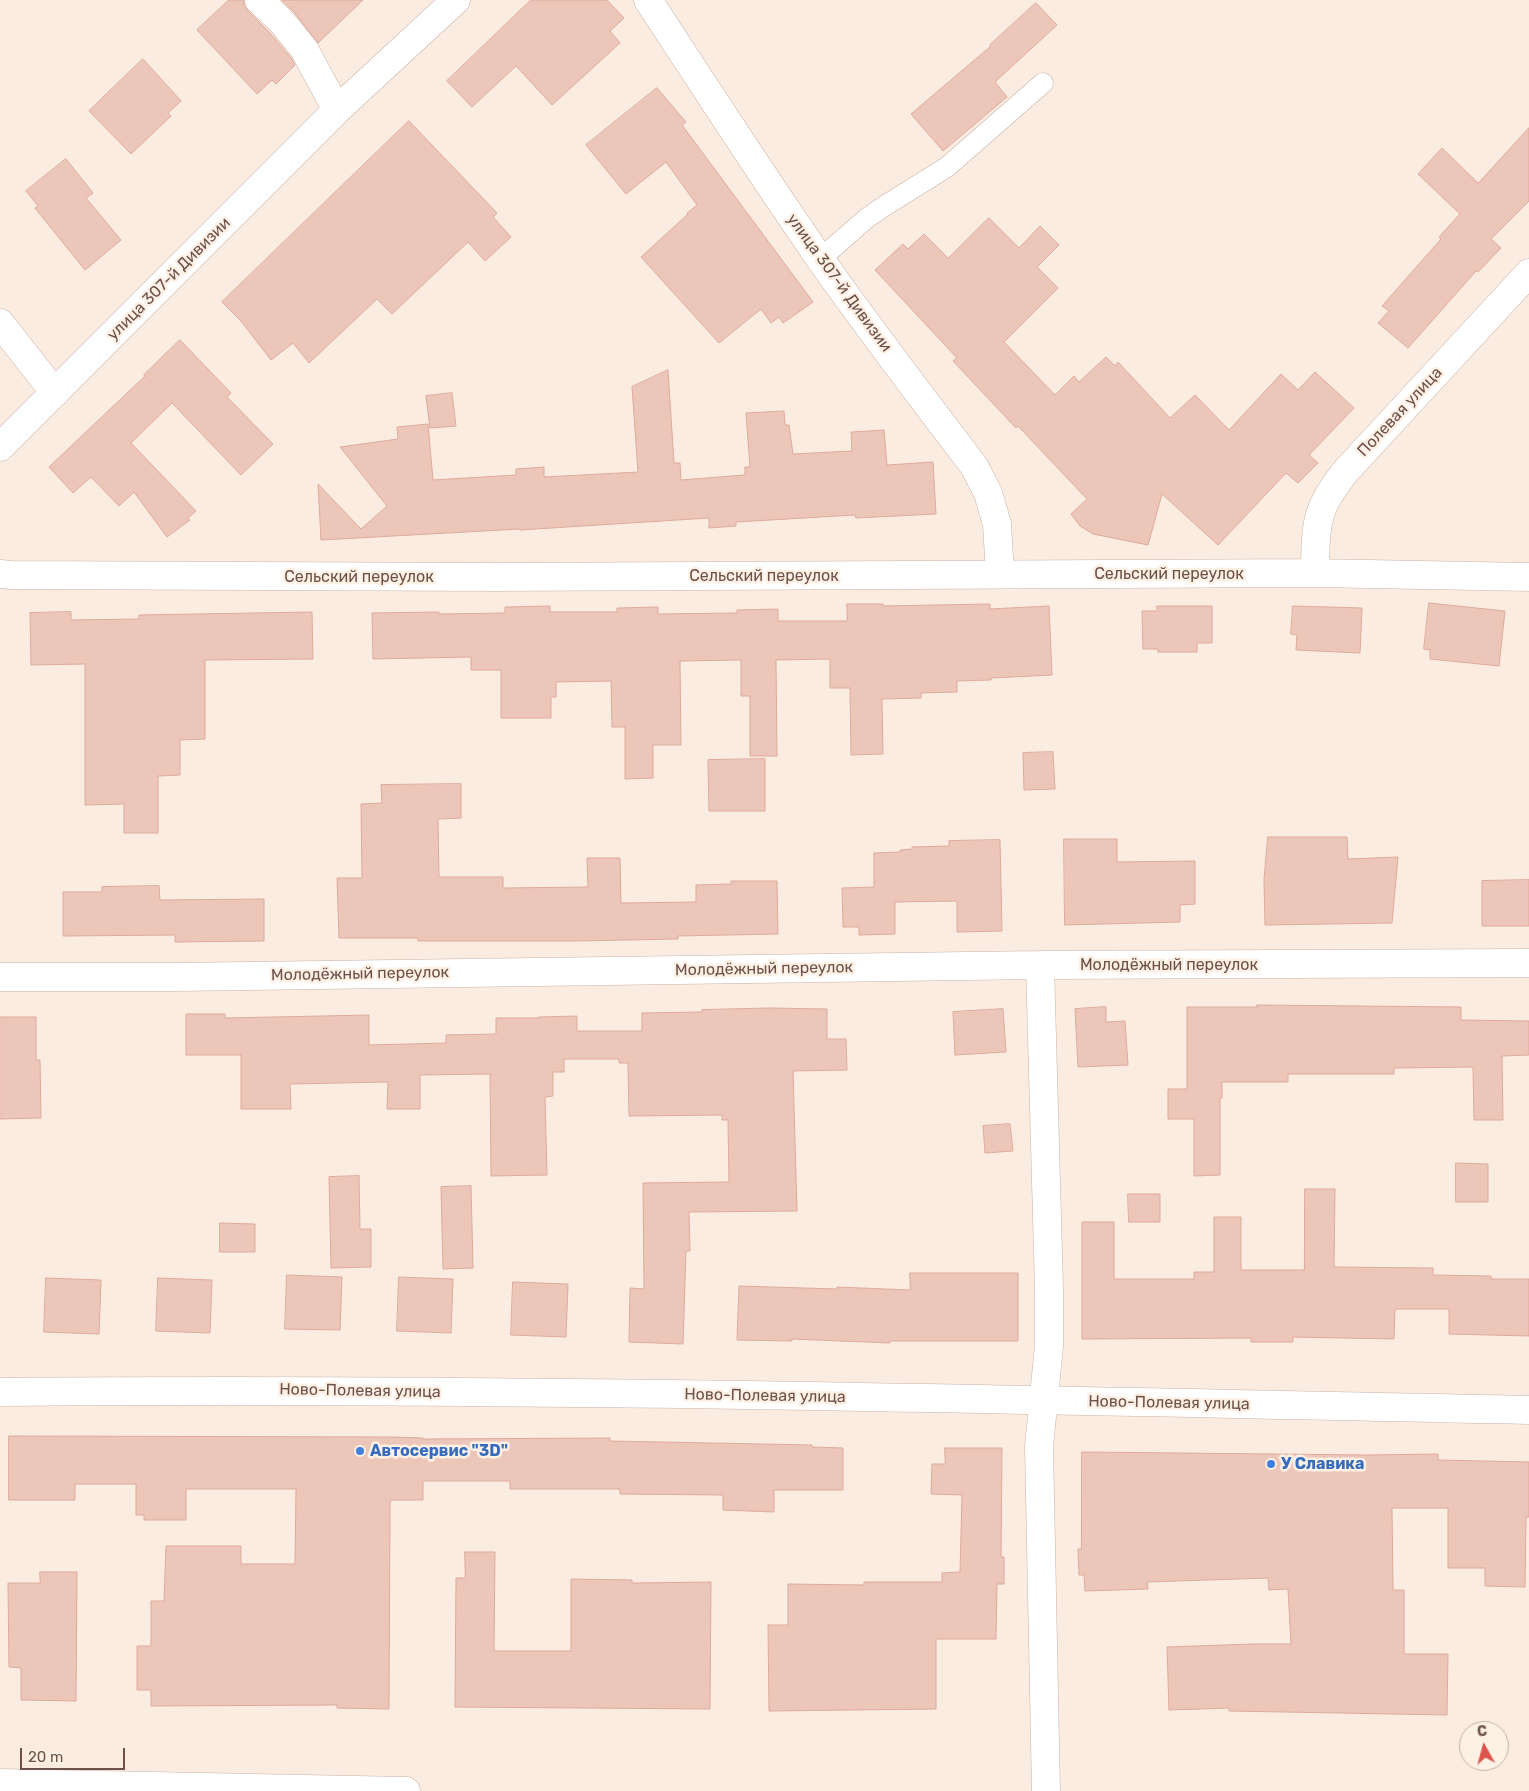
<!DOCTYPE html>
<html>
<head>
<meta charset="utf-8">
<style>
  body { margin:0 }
  #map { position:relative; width:1529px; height:1791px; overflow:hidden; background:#faece0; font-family:Rubik,sans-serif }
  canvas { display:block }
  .north { position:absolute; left:1459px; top:1721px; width:50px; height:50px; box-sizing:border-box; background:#fdf0e5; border:1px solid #c4b0a7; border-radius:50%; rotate:353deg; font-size:14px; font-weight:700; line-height:20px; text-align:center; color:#6e514a }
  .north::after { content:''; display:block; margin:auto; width:18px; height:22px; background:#dc564d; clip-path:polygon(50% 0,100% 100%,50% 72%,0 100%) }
  .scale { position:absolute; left:20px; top:1748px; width:105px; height:22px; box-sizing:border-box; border:2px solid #6e514a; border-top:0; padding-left:6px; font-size:15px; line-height:18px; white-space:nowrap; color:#6e514a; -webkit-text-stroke:4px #fdf0e5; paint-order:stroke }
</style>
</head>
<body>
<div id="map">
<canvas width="1529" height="1791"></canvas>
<div class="north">С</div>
<div class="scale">20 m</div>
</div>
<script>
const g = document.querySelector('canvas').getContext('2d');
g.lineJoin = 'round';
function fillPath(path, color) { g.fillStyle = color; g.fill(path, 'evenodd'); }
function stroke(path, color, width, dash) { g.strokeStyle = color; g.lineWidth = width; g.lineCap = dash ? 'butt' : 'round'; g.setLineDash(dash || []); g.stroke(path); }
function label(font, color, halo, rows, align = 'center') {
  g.font = font + ' Rubik,sans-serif'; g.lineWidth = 5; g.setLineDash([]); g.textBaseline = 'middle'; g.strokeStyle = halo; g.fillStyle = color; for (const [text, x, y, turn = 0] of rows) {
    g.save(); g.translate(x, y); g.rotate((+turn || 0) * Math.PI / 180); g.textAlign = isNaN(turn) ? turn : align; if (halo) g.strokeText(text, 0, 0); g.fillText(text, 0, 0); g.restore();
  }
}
const building = new Path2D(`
  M229,0h15v5l4,6 22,22 21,25 4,7 -19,19 -4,-4 -15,14 -60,-64z
  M282,0h81l-45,43 -24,-31z
  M531,0h76l17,18 -14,13 10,12 -68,62 -36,-39 -44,41 -25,-26z
  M1036,3l21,22 -62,57 12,15 -64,54 -32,-37 80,-68 -1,-1z
  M143,59l38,42 -13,12 3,3 -40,38 -42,-43z
  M657,88l29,34 -4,3 131,177 -30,21 -4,-6 -8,6 -10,-14 -42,34 -78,-86 47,-43 -1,-1 10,-8 -31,-43 -40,32 -40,-49z
  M409,121l88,92 -4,4 18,20 -26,24 -17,-19 -76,72 -15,-15 -68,64 -16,-20 -22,17 -30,-39 -19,-19z
  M1529,128v73l-38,38 10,9 -23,24 -2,-1 -68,77 -30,-25 11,-12 -7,-5 59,-67 -2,-2 21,-23 -42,-40 24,-26 36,35z
  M66,159l27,34 -7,5 35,42 -36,30 -50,-62 3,-2 -12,-15z
  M989,218l30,30 21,-22 19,19 -22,22 21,21 -54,54 51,53 19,-19 5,6 27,-25 9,9 3,-4 52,56 25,-23 34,35 52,-56 17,16 17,-18 39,36 -45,47 9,8 -20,20 -12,-10 -68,72 -56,-51 -14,51 -55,-11 -13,-8 -9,-12 16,-15 -69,-73 -2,2 -63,-67 4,-3 -82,-88 28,-26 5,5 16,-15 24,24z
  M180,340l51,53 -4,4 46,47 -32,31 -69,-72 -41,40 65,68 -8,7 2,2 -23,17 -33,-45 -15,14 -28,-29 -18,16 -24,-26 96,-91 -1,-1z
  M668,370l6,93h6l1,17 64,-5v-8h5l-4,-54 38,-2 1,14h4l4,29 59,-3 -1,-19 33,-2 3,35 46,-3 3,52 -80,4 -1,-3 -119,7v4l-27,2v-10l-189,12v-1l-199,11 -3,-56 43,45 26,-23 -47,-59 58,-8 -1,-12 31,-3 5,56 83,-5v-6l28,-2v10l94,-5 -6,-85z
  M452,393l4,33 -26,2 -4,-32z
  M1429,603l76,8 -6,55 -69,-7v-9l-6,-1z
  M847,604h36v2l107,-2v5l59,-3 3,69 -61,3v2l-34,1v11l-36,1v5l-39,1 1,55 -32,1 -1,-67h-20v-29l-54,1 1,96h-27v-60h-9v-36l-61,1 1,84h-28v33l-28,1v-52h-13l-1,-46 -55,1v15h-5v21h-50v-48h-30v-13l-98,2 -1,-46 67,-1v2l66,-1v-6l45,-1v6h67v-4l41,-1v7l79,-1v-3l41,-1v12h69z
  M1157,606h55v37h-15v9h-39v-3h-15l-1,-38h15z
  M1293,606l69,2 -2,45 -64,-3 1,-15 -6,-1z
  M71,612v8l68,-1v-4l173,-3 1,47 -108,1v79l-25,1v35l-22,1v57h-34v-29l-39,1v-141l-54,1 -1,-52z
  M1053,752l2,37 -31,1 -1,-37z
  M765,759v52h-56l-1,-51z
  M461,784v34l-23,1 1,58h64v11l85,-1 -1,-29h33l1,45 75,-1v-17l35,-1v-3h46l1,53 -100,2v3l-103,2h-157v-3h-79l-2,-60h25l-1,-74 21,-1 -1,-18z
  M1268,837h79l1,22 50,-2 -6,66 -127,2 -1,-45z
  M1064,839h53v23l78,-1v43l-15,1v17l-115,3z
  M1000,840l2,91 -45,1v-31l-62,1v32l-36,1v-8h-16l-1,-39 32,-1v-34l26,-1v-2l12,-1v-2l37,-1v-5z
  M1529,880v46h-47v-45z
  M159,886l1,14 104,-1v42l-89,1v-7l-112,1v-44h39v-5z
  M1257,1005l204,2v13l68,1v34l-27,1 1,64h-29l-1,-53 -79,1v6h-106v8h-66v16h-2v77l-26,1v-57h-26v-30h19v-82h70z
  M1106,1007v15l19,-1 3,44 -50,2 -3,-58z
  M770,1008l57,1v30h19l1,31 -54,1 4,140 -108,1 1,39h-4l-3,93 -54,-2 1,-54 14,1 -1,-106 86,-1 -1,-62h-6v-5l-93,1 -1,-53h-9v-4h-55v13h-11v24l-8,1 2,78 -56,1 -1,-102 -70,1v34h-33l1,-27 -98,2 1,25h-50v-54h-55v-41h39v4l144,-3v30l77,-2v-8l50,-1v-16h43v-1l38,-1v15h65v-18l60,-1v-2z
  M1003,1009l3,43 -51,3 -2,-43z
  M0,1017h36v43h4l1,58 -41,1z
  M1010,1124l3,27 -28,2 -2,-27z
  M1456,1163l32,1v38h-32z
  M359,1176l1,53h11v38l-40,1 -2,-91z
  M471,1186l2,82 -30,1 -2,-82z
  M1305,1189h30l-1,78 99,1v7l58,1v3h38v57l-80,-2v-25h-54l-1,30 -101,-2v5h-42v-4l-169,1v-117h32v57h80v-7h20v-55h27v53h63z
  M1128,1194h32v28h-31z
  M220,1223l35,1v28h-35z
  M910,1273h108v68h-128v2l-98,-4v2l-55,-1 2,-54 98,3v-2l73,3z
  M287,1275l55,2 -2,53 -55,-1z
  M399,1277l54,2 -2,54 -54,-2z
  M46,1278l55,2 -2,54 -55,-2z
  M158,1278l54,2 -2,53 -54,-2z
  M513,1282l55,2 -2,53 -55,-2z
  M9,1436l384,1 30,1v1l187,-1v3l202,4v2l31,1v42h-69v22l-51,-2v-15l-103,-1v-5h-110v-8h-87v19h-32l-1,3 -1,206 -52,-1v-3l-186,1v-16h-14v-44h14v-45h13l2,-55h75v18h54l1,-75h-110v31h-42v-5h-8v-31h-61v16h-66z
  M945,1448h57l-1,109h3v27h-7l-1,55h-60v70l-167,2 -1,-86h20v-41l76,1v-3h78v-9l18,-1 2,-77 -31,-1 1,-30h13z
  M1082,1452l286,3 70,-1v6l91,2v55h-3l-1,70 -40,-1v-18h-37v-60h-56l1,82h11v64h44l-1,61 -218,-4v-3l-60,2 -2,-63 85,-3h39l-3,-55 -19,1 -1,-12 -121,4 1,7 -63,2 -1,-16h-5l-1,-26h3z
  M465,1552h30l-1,99h77v-72l61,1v3l79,-1 -1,127 -255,-2 1,-129h9z
  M40,1572h37l-1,129 -55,-1v-32l-12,-1 -1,-84h32z`);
fillPath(building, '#edc6ba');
stroke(building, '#deaa9b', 1);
const service = new Path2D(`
  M820,259l47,-41 19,-13 61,-38 96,-84`);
const minor = new Path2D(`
  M259,0l23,22 22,27 33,61
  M648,0c57,87 113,174 172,259 50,71 102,139 154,207l14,27 9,31 3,50
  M0,323l55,70
  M0,447l337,-337 119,-110
  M1315,573c0,-15 0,-30 2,-44 2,-22 15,-40 28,-57l184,-199
  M0,574l12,1 483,2 820,-4 214,4
  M1040,965l9,324v57l-10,100 7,345
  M0,977h176l864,-12 489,-2
  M0,1783l406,8`);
const tertiary = new Path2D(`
  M0,1392c510,-5 1019,8 1529,18`);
stroke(service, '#c9b2a9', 21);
stroke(minor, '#c9b2a9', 29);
stroke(tertiary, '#c9b2a9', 29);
stroke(service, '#fff', 20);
stroke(minor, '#fff', 28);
stroke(tertiary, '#fff', 28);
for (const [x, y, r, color] of [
  [360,1451,5,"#3f7fe0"],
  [1271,1464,5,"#3f7fe0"]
]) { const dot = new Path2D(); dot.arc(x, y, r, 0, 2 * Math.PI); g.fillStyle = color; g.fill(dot); stroke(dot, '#fdf0e5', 2); }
label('16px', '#6e514a', '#fdf0e5', [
  ["улица 307-й Дивизии",169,279,-45],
  ["улица 307-й Дивизии",839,283,54],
  ["Полевая улица",1400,412,-47],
  ["Сельский переулок",1169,574],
  ["Сельский переулок",764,576],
  ["Сельский переулок",359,577],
  ["Молодёжный переулок",1169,965],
  ["Молодёжный переулок",764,969,-1],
  ["Молодёжный переулок",360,974,-1],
  ["Ново-Полевая улица",360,1391,1],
  ["Ново-Полевая улица",765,1396,1],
  ["Ново-Полевая улица",1169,1403,1]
]);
label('bold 16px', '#366cbe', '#fdf0e5', [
  ["Автосервис \"3D\"",370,1451],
  ["У Славика",1281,1464]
], 'left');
</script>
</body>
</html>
